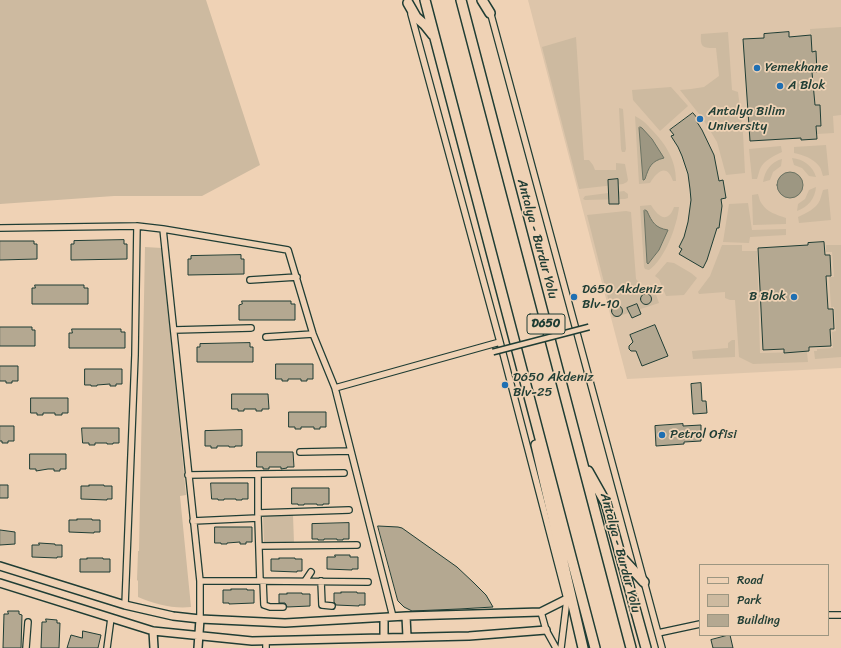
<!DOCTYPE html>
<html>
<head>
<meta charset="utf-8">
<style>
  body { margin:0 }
  #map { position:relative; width:841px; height:648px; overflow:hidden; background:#efd2b5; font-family:Sriracha,sans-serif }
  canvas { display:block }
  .legend { position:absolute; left:699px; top:564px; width:130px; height:72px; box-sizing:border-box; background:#efd2b5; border:1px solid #9c9681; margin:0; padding:5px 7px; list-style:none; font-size:12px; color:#1f3d34 }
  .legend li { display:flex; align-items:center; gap:8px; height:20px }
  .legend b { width:20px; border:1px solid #9c9681 }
</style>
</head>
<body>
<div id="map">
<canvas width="841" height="648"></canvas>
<ul class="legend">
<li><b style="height:5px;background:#efd2b5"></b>Road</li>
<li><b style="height:11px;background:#cdbaa0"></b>Park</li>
<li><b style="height:11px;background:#b4a891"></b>Building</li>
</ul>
</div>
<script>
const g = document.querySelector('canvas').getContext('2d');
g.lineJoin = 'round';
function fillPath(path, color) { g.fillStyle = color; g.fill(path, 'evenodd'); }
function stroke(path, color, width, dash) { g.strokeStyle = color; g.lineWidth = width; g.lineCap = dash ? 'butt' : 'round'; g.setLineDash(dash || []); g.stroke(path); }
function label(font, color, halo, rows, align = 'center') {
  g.font = font + ' Sriracha,sans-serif'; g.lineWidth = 3.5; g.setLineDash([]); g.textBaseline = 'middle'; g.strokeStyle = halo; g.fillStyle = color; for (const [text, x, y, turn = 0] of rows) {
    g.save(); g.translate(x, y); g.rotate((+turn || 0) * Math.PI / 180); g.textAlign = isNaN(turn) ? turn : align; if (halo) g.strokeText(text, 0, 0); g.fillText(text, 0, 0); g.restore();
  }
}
fillPath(new Path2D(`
  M528,0h313v368l-214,11z`), '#ddc5aa');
fillPath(new Path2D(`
  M0,0h206l54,165 -58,31h-88l-114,8z
  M841,27v88l-8,1 1,17 -17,1v-7l5,-1 -2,-21h-5l-2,-32 5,-1 -1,-21h-5l-2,-22z
  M728,32l4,58 6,2 5,41 2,40 -19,2 -9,-33 -14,-23 -23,-29 11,-1 13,-2 15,-11 -3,-28c-13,0 -16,0 -15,-14z
  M576,37l8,123h5l4,5 2,5h21v-7l9,1 3,16 -1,2 -4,2 -44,5 -37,-142z
  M671,87l17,19 -28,25 -27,-31 -1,-10z
  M619,108l4,1 3,40 -1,3h-3l-1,-3z
  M635,116c6,3 11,7 15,12 15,15 26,31 26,53h-3c-6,-18 -16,-10 -23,2l-11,1zM640,127l2,1c9,10 16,19 21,30 -13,4 -13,9 -18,21l-2,1 -4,-52z
  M826,145l3,30 -6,1c-1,-3 -2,-8 -4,-10 -6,-8 -16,-11 -25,-13v-6z
  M781,146l1,6c-8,4 -18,8 -22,17 -1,3 -2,7 -3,10h-5l-3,-30z
  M792,158c11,1 21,8 24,19l-7,-1 -7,-8 -8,-3z
  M782,159l-1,7 -8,6 -3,8 -7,2c2,-12 8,-20 19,-23z
  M816,187c-1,12 -8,20 -19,24l1,-7 7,-5 4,-9z
  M828,189l3,31 -32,3 -1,-6c8,-4 18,-8 22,-17 1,-3 2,-7 3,-10z
  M624,191l4,3v4l-3,1 -40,1 -2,-1 2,-3z
  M758,194c1,3 2,8 4,10 5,8 15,11 24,14v6l-33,1 -1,-30z
  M748,203l4,27 34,-1v6l-36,2 -1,6 -26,-1 6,-38z
  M651,205c7,12 17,19 23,2h5c-2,19 -14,52 -30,63l-4,-1 -1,-2 -4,-61zM644,211h3c6,13 7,15 21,19 -5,12 -10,25 -20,34l-1,-1z
  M626,211l5,1 5,67 5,7 13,3 5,14 -46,15 -26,-103z
  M722,245h20v6h15l3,102 47,-1 1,10 -55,2 -14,-7 -4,-57h-5l-5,-2v-6l-26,2 -1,-2 12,-16z
  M826,245h15v112l-26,2 -1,-8h3v-2l16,-1 -1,-16 4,-1 -2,-24h-3l-2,-30h5l-2,-25h-6z
  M145,247l17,1 24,247 -6,1 11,111c-18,2 -36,-3 -53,-10v-16l-1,-1 1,-29h1z
  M667,262l7,1 17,10 6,5 -13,17 -18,1 -7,-17 -4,-3z
  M732,340h3v17l-42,2 -1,-8 36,-3v-5z
  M293,515l1,28h-30l-1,-27z`), '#cdbaa0');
const water = new Path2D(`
  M640,127l2,1 10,11 12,19c-13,3 -15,9 -19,21l-1,1h-1l-4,-52z
  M777 185a13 13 0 1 1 26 0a13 13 0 1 1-26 0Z
  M645,210l2,1c5,11 8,17 21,19l-9,20 -11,14 -1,-1 -3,-52z`);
fillPath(water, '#9d9782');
stroke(water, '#6b7363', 1);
const building = new Path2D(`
  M789,32v5l22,-2 1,17 4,-1 1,21h-5l3,33h5l1,21h-5l1,13 -16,1v-2l-51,3 -7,-102 21,-1v-4z
  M693,113l6,7 -2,2 5,8 12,25 5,26 4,-1 3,18 -5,1 1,7 -3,22h-2l-10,32 -4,8 -24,-14 3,-5 -3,-2 5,-10 4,-15 3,-22 -1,-11 -2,-15 -6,-18 -4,-9 -7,-11 3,-1 -4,-5z
  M618,179l1,25h-10l-1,-24z
  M124,240v4h3v15l-56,1v-16h3v-3z
  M0,241h34v3h3v15l-37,1z
  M824,242l1,13h5l1,21h-5l2,33h5l1,20h-4l1,17 -22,1v4l-25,2v-4l-21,1 -5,-102 50,-3v-2z
  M241,255v4h3v15l-56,1v-16h3v-3z
  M35,285h49v3h4v16h-56v-16h3z
  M640.5 299a5.5 5.5 0 1 1 11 0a5.5 5.5 0 1 1-11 0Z
  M242,301h49v3h4v16h-56v-15l3,-1z
  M637,304l4,10 -9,4 -5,-10z
  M611.5 311a5.5 5.5 0 1 1 11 0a5.5 5.5 0 1 1-11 0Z
  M655,325l13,31 -26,10 -6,-15h-5l-2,-2v-3l4,-4 -3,-7z
  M0,327h32v3h3v16h-35z
  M72,329h49v3h4v16h-56v-15h3z
  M250,343v4h3v15h-56v-15h3v-3z
  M276,364h37v15h-6v2h-6v-2h-13v2h-6v-2h-6z
  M0,366h18v15h-6v2h-6v-2h-6z
  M85,369h37v15h-6v2h-6v-2l-13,1v1h-6v-1h-6z
  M701,383l1,18h4l1,12 -14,1 -2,-30z
  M232,394h36l1,15h-7v2h-6v-2h-12v2h-6v-2h-6z
  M31,398h37v15h-6v2h-7v-2h-12v2h-6v-2h-6z
  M289,412h37v15h-6v2h-6v-2h-13v2h-6v-2h-6z
  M683,424v2l18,-1v16l-17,1v2l-28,2 -1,-20z
  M0,426h14v15h-6v2h-6v-2h-2z
  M82,428h37v15h-6v1h-6v-1h-12v2h-6v-2h-6z
  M242,430v16h-7v1h-6v-1h-12v2h-6v-2h-6v-15z
  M257,452h36l1,15h-7v1l-6,1v-2h-12v2h-6v-2h-6z
  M30,454h36v15h-6v2h-6v-2h-6l-12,2v-2h-6z
  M211,483h37v16h-6v1h-6v-1h-12v1h-6v-1h-6z
  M0,485h8v13h-8z
  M89,485h15v1h8v13h-5v1l-26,-1v-13h8z
  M292,488h37v16h-6v1h-6v-1h-13v1h-6v-1h-6z
  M77,519h15v1h8v12h-6v1l-25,-1v-12h8z
  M349,523v16h-6v1h-6v-1h-13v1h-6v-1h-6v-15z
  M378,526l20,1 4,1 55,39 17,16 12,12 7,12 -34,2 -47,2 -8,-4 -6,-6z
  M215,527h37v15h-6v2h-6v-2l-13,1v1h-6v-1h-6z
  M0,530l15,2v12l-15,1z
  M39,543l16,1v1h7v12h-5v1l-25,-1v-12h7z
  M335,555h15v2h8v12h-6v1l-25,-1v-12h8z
  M87,558h16v1h7v13h-30v-13h7z
  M279,558h16v1h7v12h-5v1l-26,-1v-12h8z
  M231,589h16v1h7v13l-25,1v-1h-6v-13h8z
  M341,592h16v1h8v12h-6v1l-23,-1 -2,-3v-9h7z
  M287,593h15v1h8v12l-23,1 -2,-4h-6v-9h8z
  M8,611h11v3l3,1 -1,33h-18l1,-34h4z
  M46,619l11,1v3h3l-1,25h-18l1,-26h4z
  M83,631l18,4 -3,13h-31l4,-13 11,3z
  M730,635l3,13h-20l-2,-8z`);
fillPath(building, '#b4a891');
stroke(building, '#1f3d34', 1);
const minor = new Path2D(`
  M490,11l172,637
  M411,14l89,328 67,257 -6,49
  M0,228l137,-2 26,3 125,21 25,84 22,54 58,229
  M163,229l37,352v38
  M250,280l47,-3
  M174,330l77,-2
  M266,337l47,-3
  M335,388l165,-46
  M300,452l51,-1
  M258,474l86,-1
  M188,475l70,-1v44l-65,3
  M258,513l91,-3
  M259,546l98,-1
  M200,581h60l-2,-63
  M260,581l108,1
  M263,581l1,24 6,2h13
  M305,581l6,-9
  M321,581l1,24 10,1
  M125,605l10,-250 2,-129
  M541,612l5,18 10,18
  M828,615h13
  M658,633l42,-9
  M26,648l2,-26
  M107,648l4,-30
  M266,648v-7`);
const tertiary = new Path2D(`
  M0,566l125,39 48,11 27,3 85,4 121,-7 135,-4 26,-13
  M0,583l153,48 99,10 217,-5 77,-6
  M406,616l1,21
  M384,618v20
  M153,631l1,17
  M198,648l2,-29`);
const trunk = new Path2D(`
  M425,0l170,648
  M461,0l170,648
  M482,0l8,13
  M408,3l8,14 9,8 8,10
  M536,445l47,203
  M588,471l18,32 40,145
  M622,558l22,24`);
stroke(minor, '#1f3d34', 8);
stroke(tertiary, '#1f3d34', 10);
stroke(trunk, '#1f3d34', 12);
stroke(minor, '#efd2b5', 5.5);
stroke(tertiary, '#efd2b5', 7);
stroke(trunk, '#efd2b5', 9);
const pedestrianBridge = new Path2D(`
  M493,352l96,-25`);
stroke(pedestrianBridge, '#1f3d34', 8, []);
stroke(pedestrianBridge, '#efd2b5', 4.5);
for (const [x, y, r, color] of [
  [757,68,4,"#1f6fb2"],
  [780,86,4,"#1f6fb2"],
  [700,119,4,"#1f6fb2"],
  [574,297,4,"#1f6fb2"],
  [794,297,4,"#1f6fb2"],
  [505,385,4,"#1f6fb2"],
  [662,435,4,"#1f6fb2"]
]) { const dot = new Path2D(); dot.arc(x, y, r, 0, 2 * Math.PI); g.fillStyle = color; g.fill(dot); stroke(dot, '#efd2b5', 1.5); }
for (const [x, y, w] of [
  [546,324,38]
]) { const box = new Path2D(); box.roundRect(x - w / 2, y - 10, w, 20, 3); g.fillStyle = '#efd2b5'; g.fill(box); stroke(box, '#1f3d34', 1); }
label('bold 12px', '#1f3d34', null, [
  ["D650",546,324]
]);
label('13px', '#1f3d34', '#efd2b5', [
  ["Yemekhane",765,68],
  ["A Blok",788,86],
  ["Antalya Bilim",708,112],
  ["University",708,127],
  ["D650 Akdeniz",582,290],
  ["Blv-10",582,305],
  ["B Blok",786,297,"right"],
  ["D650 Akdeniz",513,378],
  ["Blv-25",513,393],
  ["Petrol Ofisi",670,435]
], 'left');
label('13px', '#1f3d34', '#efd2b5', [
  ["Antalya - Burdur Yolu",537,239,75],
  ["Antalya - Burdur Yolu",620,553,75]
]);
</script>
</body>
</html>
